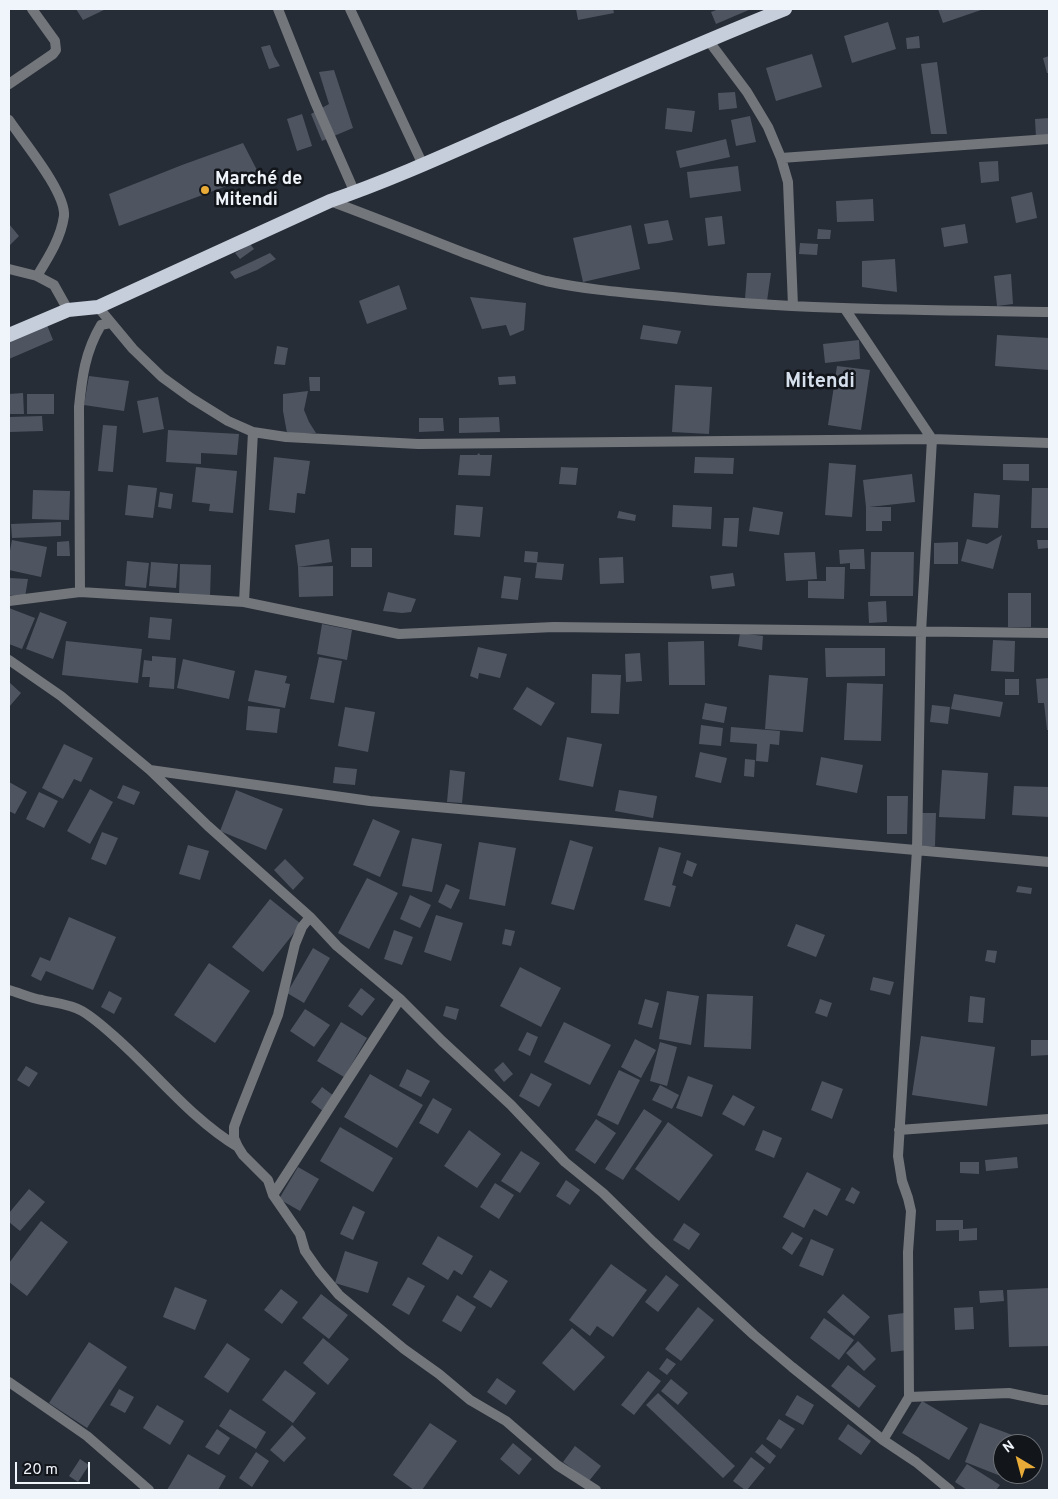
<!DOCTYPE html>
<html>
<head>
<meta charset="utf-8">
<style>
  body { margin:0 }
  #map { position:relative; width:1058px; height:1499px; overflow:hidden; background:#262d37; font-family:Overpass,sans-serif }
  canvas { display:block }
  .frame { position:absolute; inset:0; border:10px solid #f0f5fb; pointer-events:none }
  .north { position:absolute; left:993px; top:1434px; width:50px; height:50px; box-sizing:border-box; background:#12151a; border:1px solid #6b6f74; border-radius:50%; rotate:323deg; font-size:14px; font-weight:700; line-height:20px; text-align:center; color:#f0f5fb }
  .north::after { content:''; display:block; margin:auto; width:18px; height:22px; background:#e9ab38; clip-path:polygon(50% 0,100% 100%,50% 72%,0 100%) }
  .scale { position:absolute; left:15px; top:1462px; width:75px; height:22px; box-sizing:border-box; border:2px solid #f0f5fb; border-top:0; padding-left:6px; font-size:15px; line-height:18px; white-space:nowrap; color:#f0f5fb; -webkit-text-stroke:4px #12151a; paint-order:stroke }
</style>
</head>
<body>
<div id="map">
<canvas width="1058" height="1499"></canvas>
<div class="frame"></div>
<div class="north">N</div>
<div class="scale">20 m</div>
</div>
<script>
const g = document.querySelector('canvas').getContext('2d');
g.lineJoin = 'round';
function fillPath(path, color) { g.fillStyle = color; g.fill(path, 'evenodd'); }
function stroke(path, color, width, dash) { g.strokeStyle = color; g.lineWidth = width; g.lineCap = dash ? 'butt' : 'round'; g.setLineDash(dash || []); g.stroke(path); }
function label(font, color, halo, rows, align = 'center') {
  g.font = font + ' Overpass,sans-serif'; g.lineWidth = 5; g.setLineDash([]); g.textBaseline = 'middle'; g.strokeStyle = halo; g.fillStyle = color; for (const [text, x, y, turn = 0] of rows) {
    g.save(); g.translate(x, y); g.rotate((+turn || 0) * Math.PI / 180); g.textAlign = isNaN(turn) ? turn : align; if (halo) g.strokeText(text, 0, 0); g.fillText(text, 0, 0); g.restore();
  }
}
fillPath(new Path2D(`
  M76,9h30l-23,11z
  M576,9h37l1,4 -36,7z
  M719,9h32l-35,15 -5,-12z
  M938,9h46l-41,14z
  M888,22l8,27 -44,14 -8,-27z
  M919,36l1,12 -13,1 -1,-11z
  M270,45l4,11 6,10 -11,3 -8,-22z
  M812,54l10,33 -46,14 -10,-33z
  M1049,56v17h-2l-4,-15z
  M937,62l10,72h-16l-10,-70z
  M334,70l19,58 -31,13 -11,-27 18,-10 -10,-32z
  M735,92l2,16 -18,2 -1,-17z
  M667,108l28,3 -3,21 -27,-3z
  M302,114l10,32 -15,5 -10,-32z
  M750,116l6,26 -20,4 -5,-26z
  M1049,118v19l-13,1 -1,-19z
  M726,139l4,18 -50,11 -4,-17z
  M243,143l16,31 -140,52 -10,-32 73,-29z
  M998,161l1,20 -18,2 -2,-21z
  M738,166l3,25 -51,7 -3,-26z
  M1032,192l5,26 -21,5 -5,-26z
  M873,199l1,22 -37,1 -1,-21z
  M722,216l3,28 -17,2 -3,-28z
  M668,220l5,20 -15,3 -10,1 -4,-20z
  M9,224l10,12 -10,10z
  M965,224l3,19 -24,4 -3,-19z
  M631,225l9,44 -57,13 -10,-44z
  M818,229l13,1 -1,9h-13z
  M800,243l18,1 -1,11 -18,-1z
  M250,244l4,5 -14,10 -5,-6z
  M270,253l6,6 -19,11 -22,9 -5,-7z
  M895,259l2,33 -35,-5v-26z
  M747,273h24l-4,28 -22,-2z
  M1011,274l2,30 -16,2 -3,-30z
  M399,285l8,24 -40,15 -8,-23z
  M470,297l56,6 -2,27 -14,6 -4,-11 -24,4z
  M47,325l6,15 -44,19v-17z
  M643,325l38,6 -4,13 -37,-5z
  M997,335l52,3v32l-54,-4z
  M859,340l1,19 -35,4 -2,-19z
  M277,346l11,2 -3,17 -11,-1z
  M837,366l33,4 -9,60 -33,-5z
  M89,376l40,5 -5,30 -40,-6z
  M515,376l1,8 -17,1 -1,-8z
  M309,377h11v14h-10z
  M675,385l37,2 -3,47 -37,-2z
  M308,391l-4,19 5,12 7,11h-29l-4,-22v-17z
  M23,393l1,21h-15v-20z
  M27,394h27v20h-27z
  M158,397l6,32 -21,4 -6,-32z
  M42,416l1,15 -34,1v-15z
  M499,417l1,15 -41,1v-15z
  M419,418h24l1,13 -25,1z
  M103,425l14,1 -4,46 -15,-1z
  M168,430l71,4 -2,21 -36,-2v11l-35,-2z
  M479,453l1,2h12l-2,21 -32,-1 2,-20h17z
  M274,457l36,4 -5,33 -8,-1 -2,20 -26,-3z
  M695,457l39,1 -1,16 -39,-1z
  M829,463l27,2 -4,52 -27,-2z
  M1003,464h26v17l-26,-1z
  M196,467l41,4 -4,42 -24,-2 1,-7 -18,-2z
  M561,467l17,1 -2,17 -17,-1z
  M912,474l3,28 -46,5h22v14h-9v10h-16v-24l-3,-27z
  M128,485l29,3 -4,30 -28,-3z
  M1032,488h17v40h-18z
  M33,490l37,1 -1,29 -37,-1z
  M160,492l13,2 -2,15 -13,-2z
  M974,493l26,2 -2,33 -26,-1z
  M456,505l27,2 -3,30 -26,-2z
  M673,505l39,2 -1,22 -39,-2z
  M753,507l30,5 -4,23 -30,-4z
  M619,511l17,4 -1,6 -18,-3z
  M724,518h15l-2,29 -15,-1z
  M61,522v14l-49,2 -1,-14z
  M1002,535l-9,34 -32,-8 6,-22 20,5z
  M329,539l3,23 -34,5 -3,-22z
  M12,540l35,7 -6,30 -32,-7v-14z
  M1037,540h12v8l-11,1z
  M69,541l1,15h-13v-14z
  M958,542v22h-24v-21z
  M351,548h21v19h-21z
  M864,549l1,20h-15v-6l-10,1 -1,-14z
  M525,551l13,1 -1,11 -13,-1z
  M815,552l2,27 -31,2 -2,-28z
  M871,552h43l-1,44h-43z
  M623,557l1,26 -24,1 -1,-26z
  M127,561l22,2 -3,25 -21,-2z
  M151,562l27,2 -2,24 -27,-2z
  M537,562l27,2 -2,16 -27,-2z
  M180,564l31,1 -1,32 -31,-1z
  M333,566v30l-34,1 -1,-30z
  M826,567h19l-1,32 -36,-1v-17h18z
  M733,573l2,13 -23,3 -2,-13z
  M504,576l17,2 -3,22 -17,-2z
  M9,578l19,1 -3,18 -16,-2z
  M388,592l28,7 -5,13 -9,1 -19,-2z
  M1008,593h23v34h-23z
  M886,601l1,21 -18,1 -1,-21z
  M9,608l26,10 -13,31 -13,-5z
  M40,612l27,10 -14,37 -27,-10z
  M150,617l22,2 -2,21 -22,-2z
  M322,624l30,6 -5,30 -30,-6z
  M740,633l23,3 -1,14 -24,-4z
  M993,640l22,1 -1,31 -23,-1z
  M66,641l76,8 -4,34 -76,-8z
  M704,641l1,44h-36l-1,-43z
  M478,647l29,7 -7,24 -21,-5 -1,6 -8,-3z
  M825,648h60v28l-59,1z
  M640,653l2,28 -16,1 -1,-28z
  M152,656l24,2 -2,31 -25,-2 1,-10h-8l2,-17 8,1z
  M319,657l23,4 -8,42 -24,-4z
  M183,659l52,12 -6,28 -52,-11z
  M255,670l32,6 -2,7 5,1 -5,24 -37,-7z
  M592,674l29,1 -2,39 -28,-1z
  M769,675l39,3 -5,54 -38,-3z
  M1049,678v52h-2l-3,-27h-6l-2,-24z
  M1005,679h14v16h-14z
  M9,682l12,11 -12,14z
  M847,683l36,1 -2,57 -37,-1z
  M527,687l28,16 -14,23 -28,-17z
  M954,694l49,8 -3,15 -49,-8z
  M705,703l22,4 -3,16 -22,-4z
  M932,705l18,2 -2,17 -18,-2z
  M248,706l32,3 -3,24 -31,-3z
  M345,707l30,5 -7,40 -30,-6z
  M701,725l22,3 -2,18 -22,-2z
  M731,727l49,4 -1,14 -9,-1 -2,18 -12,-1 1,-17 -27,-2z
  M567,737l35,7 -9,43 -34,-7z
  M64,744l29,14 -12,24 -7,-3 -11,20 -21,-11z
  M700,752l27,6 -6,25 -26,-6z
  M821,757l42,8 -6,28 -41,-8z
  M745,759l10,1 -1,17 -10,-1z
  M335,767l22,2 -2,16 -22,-2z
  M450,770l15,2 -3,31 -15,-1z
  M942,770l46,3 -3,46 -46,-2z
  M9,782l18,10 -12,22 -6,-3z
  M123,785l17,7 -6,13 -17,-7z
  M1014,786l35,1v30l-37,-2z
  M90,789l23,13 -23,42 -23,-13z
  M236,790l47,19 -17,41 -46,-19z
  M619,790l38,6 -4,22 -38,-7z
  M39,792l19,9 -14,27 -18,-9z
  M887,796h21l-1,38h-20z
  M921,813h15l-1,33 -14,1z
  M373,819l27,12 -20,46 -27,-12z
  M102,832l16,6 -12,27 -15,-6z
  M412,838l30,6 -10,48 -30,-6z
  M570,840l23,7 -19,63 -23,-6z
  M479,842l37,6 -11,58 -36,-7z
  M188,845l21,6 -9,29 -21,-6z
  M659,847l22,6 -9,32 4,1 -6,21 -26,-7z
  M285,859l19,19 -11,12 -19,-20z
  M687,860l10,4 -5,13 -9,-4z
  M367,878l31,15 -29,56 -31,-16z
  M446,884l14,6 -9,19 -13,-7z
  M1018,886l14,2 -1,6 -15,-2z
  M410,895l21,10 -11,23 -20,-9z
  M270,899l31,25 -38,48 -31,-25z
  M436,915l27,8 -12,38 -27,-9z
  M69,917l47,20 -23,53 -47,-19 -5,10 -10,-5 9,-19 10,4z
  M796,924l29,11 -9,22 -29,-11z
  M505,929l10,2 -4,15 -9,-2z
  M394,930l19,7 -11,28 -18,-6z
  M313,948l17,10 -26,45 -17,-10z
  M987,950l10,1 -2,12 -10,-2z
  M209,963l41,28 -35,52 -41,-28z
  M520,967l41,21 -20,39 -41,-21z
  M873,977l21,5 -4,13 -20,-5z
  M361,988l14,11 -13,17 -14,-10z
  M109,991l13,7 -8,16 -13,-7z
  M667,991l32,5 -8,49 -32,-6z
  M707,994l46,2 -2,53 -47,-2z
  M970,996l15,2 -2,25 -15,-1z
  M645,999l14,4 -7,25 -14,-4z
  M820,999l12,4 -5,14 -12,-4z
  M446,1006l13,3 -3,11 -13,-4z
  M305,1009l25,16 -16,22 -24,-16z
  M341,1022l26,16 -23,39 -27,-16z
  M564,1022l47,23 -21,40 -46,-23z
  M527,1032l11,5 -8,19 -12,-6z
  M921,1036l74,11 -8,59 -75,-11z
  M635,1039l21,11 -15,28 -20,-11z
  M1031,1040h18v15l-18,1z
  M660,1042l17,5 -10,39 -17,-5z
  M503,1062l10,12 -9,8 -10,-12z
  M26,1066l12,7 -9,14 -12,-7z
  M407,1069l23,12 -9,16 -22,-11z
  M619,1070l21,10 -22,45 -21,-10z
  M531,1073l21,11 -13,23 -20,-11z
  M370,1074l53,31 -26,43 -53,-31z
  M688,1076l25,9 -11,32 -26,-9z
  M822,1081l21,8 -11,30 -21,-9z
  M660,1085l19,10 -7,14 -20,-9z
  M322,1087l12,9 -11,15 -12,-9z
  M733,1095l22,12 -11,19 -22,-12z
  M433,1098l19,11 -14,25 -19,-11z
  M644,1109l18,12 -39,59 -18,-11z
  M596,1119l20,14 -21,31 -20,-14z
  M668,1122l45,33 -34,46 -44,-32z
  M340,1127l53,31 -20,34 -53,-31z
  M469,1130l32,24 -24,34 -33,-22z
  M763,1130l19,8 -8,20 -19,-8z
  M521,1151l19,12 -20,30 -19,-12z
  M1017,1157l1,11 -32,3 -1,-11z
  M960,1162h19v12l-19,-1z
  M298,1167l21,12 -19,32 -21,-12z
  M807,1172l34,17 -14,27 -13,-7 -10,19 -21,-11z
  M566,1180l14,10 -10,15 -14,-9z
  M495,1183l19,12 -15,24 -19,-12z
  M852,1187l8,5 -6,12 -9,-4z
  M29,1189l16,13 -25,29 -11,-9v-9z
  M353,1206l12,6 -12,28 -13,-6z
  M936,1220h27v9l14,-1v12l-18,1v-11l-23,1z
  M41,1221l27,21 -41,54 -18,-14v-19z
  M684,1223l16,11 -11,16 -16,-10z
  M792,1232l11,6 -11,17 -10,-7z
  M438,1236l35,20 -11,19 -8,-5 -6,10 -26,-16z
  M811,1239l23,10 -11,27 -24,-10z
  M345,1251l33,11 -10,31 -33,-10z
  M611,1264l36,26 -34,47 -16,-11 -7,10 -21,-16z
  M490,1270l18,11 -17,27 -18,-11z
  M666,1275l13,10 -21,27 -13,-10z
  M408,1277l17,9 -16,29 -17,-10z
  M175,1287l32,13 -12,30 -32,-13z
  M1049,1288v58l-40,1 -2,-57z
  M281,1289l17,13 -16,22 -18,-14z
  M1003,1290l1,11 -24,2 -1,-12z
  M321,1294l27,21 -19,24 -27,-21z
  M843,1294l27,23 -16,19 -27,-24z
  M457,1295l19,12 -15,25 -19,-11z
  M698,1307l16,13 -33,41 -16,-12z
  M973,1307l1,22 -19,1 -1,-22z
  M904,1313l4,37 -17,2 -3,-37z
  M824,1318l30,22 -15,20 -29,-22z
  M572,1328l33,29 -31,34 -32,-28z
  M323,1338l26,21 -21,26 -25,-22z
  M858,1341l18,18 -12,12 -18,-18z
  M89,1342l38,25 -40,61 -38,-25z
  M227,1343l23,16 -22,34 -24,-16z
  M667,1358l9,6 -9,11 -8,-6z
  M848,1365l28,21 -17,22 -28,-22z
  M285,1370l31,23 -23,30 -31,-23z
  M648,1371l13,10 -27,34 -13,-10z
  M497,1378l19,13 -10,14 -19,-13z
  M671,1379l17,14 -10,12 -17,-14z
  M119,1389l15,8 -9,16 -15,-8z
  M658,1393l77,73 -12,12 -77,-73z
  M797,1395l17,10 -11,20 -18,-10z
  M922,1401l46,27 -19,32 -47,-27z
  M157,1405l27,16 -14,24 -27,-17z
  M230,1409l36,23 -10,17 -37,-23z
  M779,1419l16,10 -14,20 -15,-10z
  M430,1423l27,18 -35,49h-8l-21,-15z
  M980,1423l46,17 -1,4h-22v30h10l-2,6 -46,-18z
  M848,1424l23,17 -10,14 -23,-16z
  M292,1425l14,13 -22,24 -14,-12z
  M217,1429l13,9 -11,17 -14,-8z
  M513,1443l19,16 -13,16 -19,-16z
  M762,1444l14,12 -6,8 -15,-12z
  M575,1446l26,20 -12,15 -26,-19z
  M256,1452l13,9 -17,26 -13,-9z
  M188,1454l38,22 -8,14h-51z
  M751,1457l14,11 -18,22h-2l-12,-9z
  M80,1459l9,6 -11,17 -9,-6z
  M967,1464l33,21 -4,5h-29l-12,-8z`), '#4e5560');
stroke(new Path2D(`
  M278,9l37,93 40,91
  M350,9l73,156
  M708,40l39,52 21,35 13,31 7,24 5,124
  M9,84l44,-30 3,-4 -1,-9 -23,-32
  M9,120c14,21 57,72 55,96 -3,22 -16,42 -27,60
  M781,158l268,-19
  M330,201c46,17 91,35 137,53 26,9 52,20 79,27 41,9 84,12 127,16 125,13 250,13 376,15
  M9,269l28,7 17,9 14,25
  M98,307l35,42 29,28 29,21 37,23 25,11 33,5 132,7 514,-5 117,4
  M845,309l87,130 -11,193 -4,217 -19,307 4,25 6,17 3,13 -3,41 1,145 -26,43
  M80,592l-1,-185c3,-30 6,-55 22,-82l9,-2
  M9,601l71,-9 164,10 155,32 155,-7 495,6
  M244,602l9,-170
  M9,660l52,36 89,74 58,56 102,91 27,29 63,53 42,42 69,64 54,57 38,31 50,49 101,93 38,32 91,73 33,22 34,28
  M150,770l220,31 679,61
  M310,917l-8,10 -7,17 -17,71 -40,101 -4,11v11l4,9 5,8 25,25 5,15 27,39 5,17 14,20 20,24 65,54 35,25 31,26 36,21 51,44 39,25
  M9,990c11,3 21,8 33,10 13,3 28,4 40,11 12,7 23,17 33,26 41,36 76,82 123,110
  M899,1130l150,-11
  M273,1195l127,-196
  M9,1382l78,54 62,54
  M909,1397l100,-4 34,7h6`), '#73767b', 10);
stroke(new Path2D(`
  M9,335l59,-25 30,-3 232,-106c61,-21 120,-48 179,-74 91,-40 183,-81 276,-118`), '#c6cedb', 14);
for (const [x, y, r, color] of [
  [205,190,5,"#e9ab38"]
]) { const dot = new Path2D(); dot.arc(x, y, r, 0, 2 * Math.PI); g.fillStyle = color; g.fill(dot); stroke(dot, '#12151a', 2); }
label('bold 18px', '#f0f5fb', '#12151a', [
  ["Marché de",215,180],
  ["Mitendi",215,201]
], 'left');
label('bold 20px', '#d6dfec', '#12151a', [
  ["Mitendi",820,383]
]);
</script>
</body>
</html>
